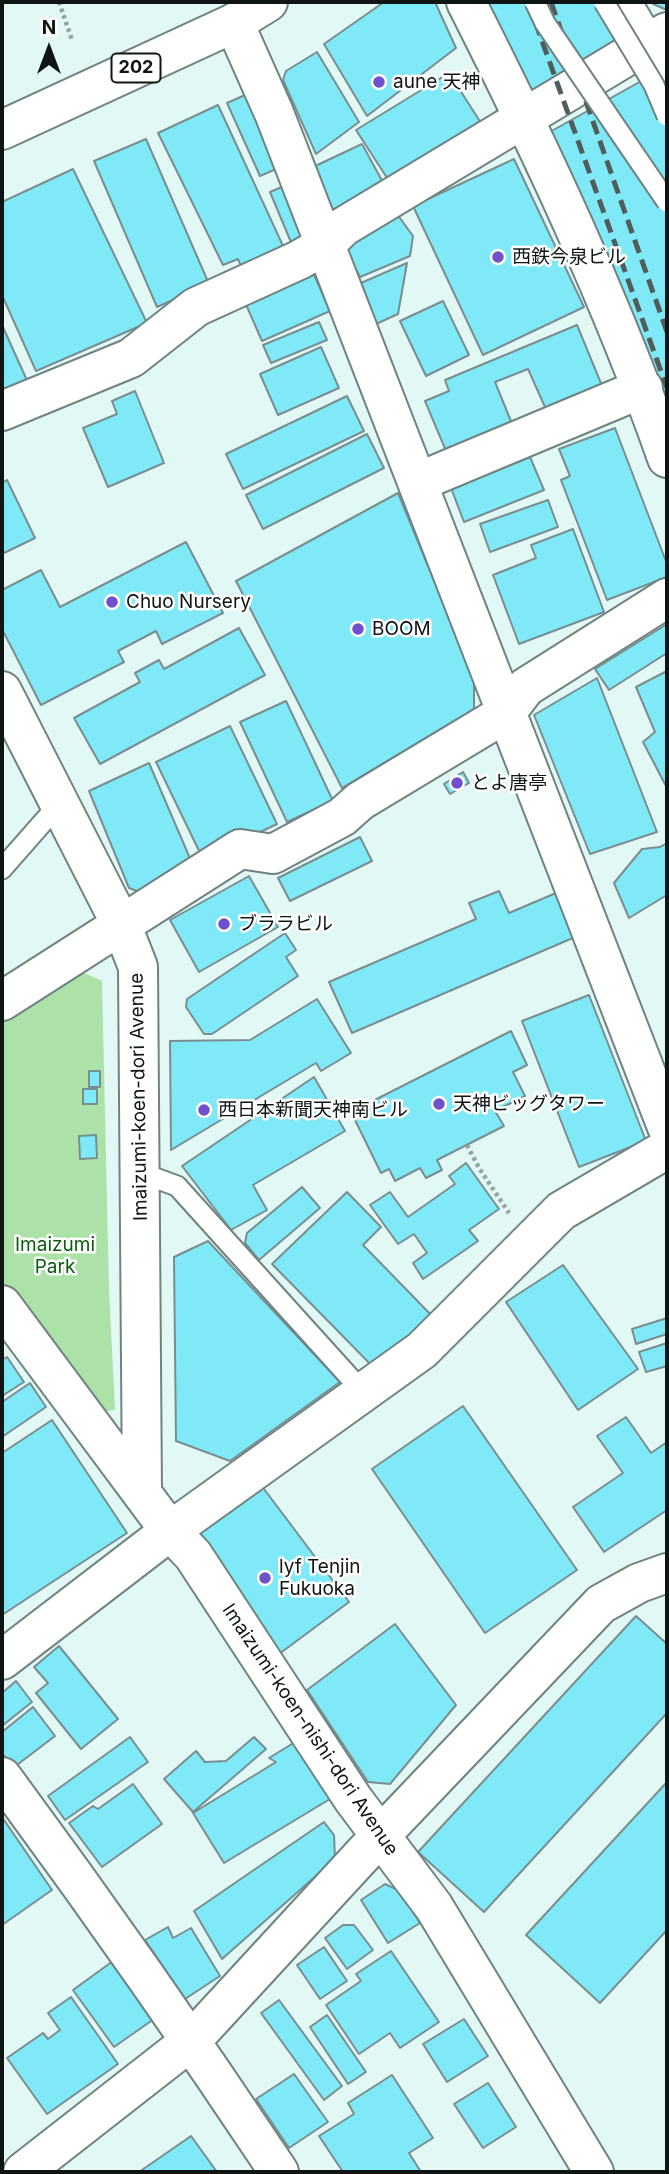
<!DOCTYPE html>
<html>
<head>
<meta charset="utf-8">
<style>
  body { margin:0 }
  #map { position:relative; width:669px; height:2174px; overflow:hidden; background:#e2f8f5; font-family:Inter,sans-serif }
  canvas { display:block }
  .frame { position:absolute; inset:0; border:4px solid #0e1514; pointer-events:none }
  .north { position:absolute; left:14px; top:14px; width:70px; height:70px; -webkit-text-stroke:5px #fff; paint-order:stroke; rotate:0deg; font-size:19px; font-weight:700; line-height:28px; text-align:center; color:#0e1514 }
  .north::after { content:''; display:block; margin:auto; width:24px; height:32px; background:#0e1514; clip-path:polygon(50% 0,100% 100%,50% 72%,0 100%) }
</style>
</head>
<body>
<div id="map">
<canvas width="669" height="2174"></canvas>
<div class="frame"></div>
<div class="north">N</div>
</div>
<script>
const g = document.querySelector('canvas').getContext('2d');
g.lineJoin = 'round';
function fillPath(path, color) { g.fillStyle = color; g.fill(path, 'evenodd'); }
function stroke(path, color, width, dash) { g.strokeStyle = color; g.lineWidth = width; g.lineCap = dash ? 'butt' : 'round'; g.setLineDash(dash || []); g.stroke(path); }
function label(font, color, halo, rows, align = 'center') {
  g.font = font + ' Inter,"Noto Sans JP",sans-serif'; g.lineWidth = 5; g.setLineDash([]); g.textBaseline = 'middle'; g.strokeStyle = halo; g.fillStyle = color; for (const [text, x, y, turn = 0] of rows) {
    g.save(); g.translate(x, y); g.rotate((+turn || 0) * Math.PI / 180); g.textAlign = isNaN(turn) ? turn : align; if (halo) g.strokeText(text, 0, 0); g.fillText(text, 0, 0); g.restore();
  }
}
fillPath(new Path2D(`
  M73,968l29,13 7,309 6,120 -13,2 -100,-125v-276z`), '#ace2a8');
const building = new Path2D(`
  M384,2h51l21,46 -89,68 -43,-72z
  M478,2h133l11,38 -94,55z
  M652,2h15v8l-14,-6z
  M317,52l42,70 -43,32 -33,-74 3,-9z
  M449,73l34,53 -92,58 -35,-54z
  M643,80l24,42v298l-119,-287z
  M254,91l29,75 -23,10 -33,-73z
  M218,105l66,143 -42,21 -4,-10 -15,6 -65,-132z
  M146,139l63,145 -52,23 -63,-146z
  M362,144l24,44 -54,25 -21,-45z
  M514,159l70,148 -101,48 -70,-149z
  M73,169l74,154 -111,48 -34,-76v-93z
  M291,183l16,59 -14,5 -23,-55z
  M397,214l16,22 -3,20 -50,21 -14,-25v-10z
  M407,263l-9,51 -22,10 -15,-41z
  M312,270l18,41 -68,30 -18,-41z
  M443,301l26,54 -43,21 -26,-55z
  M319,322l8,18 -56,23 -8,-18z
  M2,325l28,62 -28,9z
  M577,325l28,68 -56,23 -21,-47 -33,13 20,49 -66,27 -24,-57 24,-10 -4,-11z
  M321,347l18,41 -61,27 -18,-41z
  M135,391l29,72 -56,24 -25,-59 34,-14 -5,-13z
  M347,396l17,35 -121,58 -17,-35z
  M615,428l52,136v13l-60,23 -46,-120 9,-4 -11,-27z
  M367,434l17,34 -121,61 -17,-34z
  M530,457l14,33 -80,32 -13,-34z
  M7,480l28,58 -33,16v-71z
  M398,493l76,185v31l-132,79 -106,-207z
  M548,500l10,27 -68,25 -10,-28z
  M573,529l31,83 -85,32 -26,-69 43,-17 -5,-13z
  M186,542l37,71 -61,31 -6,-13 -38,20 6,11 -83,43 -39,-76v-39l39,-20 19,37z
  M667,624v29l-58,37 -14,-21z
  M239,628l26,47 -165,89 -26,-46 66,-36 -5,-9 24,-13 5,9z
  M667,671v117l-24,-46 12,-10 -19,-45z
  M597,678l60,154 -67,22 -56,-139z
  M286,701l47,100 -46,21 -47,-100z
  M230,726l47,98 -74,35 -47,-97z
  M149,763l46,107 -50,24 -16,-6 -40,-97z
  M463,772l6,11 -19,11 -6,-10z
  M360,837l12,24 -82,40 -12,-23z
  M667,843v52l-38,23 -15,-35 28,-34 18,-2z
  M249,876l29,51 -79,45 -29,-52z
  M563,890l19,44 -230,99 -23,-51 147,-63 -7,-16 30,-12 10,22z
  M285,933l11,17 -10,7 12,19 -86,58h-8l-18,-27 1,-8z
  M589,995l57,146 -67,26 -57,-146z
  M317,999l34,54 -30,18 -5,-8 -145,87 -1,-109 80,-1z
  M511,1031l16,34 -14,7 12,24 -30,15 9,15 -67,34 5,10 -16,8 -6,-10 -25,13 -6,-12 -8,4 -30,-61z
  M89,1071h11v16h-11z
  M314,1077l31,54 -92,54 14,25 -36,20 -49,-64z
  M83,1089h14v15h-14z
  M96,1135l1,23 -17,1 -1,-23z
  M466,1163l33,46 -30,21 9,11 -55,38 -10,-16 14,-10 -13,-19 -16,10 -28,-39 20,-13 18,25 47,-33 -6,-8z
  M302,1187l18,21 -61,52 -14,-17 2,-10z
  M347,1192l34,35 -18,18 73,75 -56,54 -108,-110z
  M208,1241l132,141 -110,79 -54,-20 -2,-184z
  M563,1265l75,104 -60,41 -72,-108z
  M667,1318v16l-31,10 -4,-15z
  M667,1343v23l-21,6 -7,-20z
  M7,1357l17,25 -22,14v-36z
  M30,1383l16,24 -44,30v-35z
  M463,1406l114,164 -92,63 -113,-164z
  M626,1417l25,36 16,-11v68l-63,42 -31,-45 50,-34 -26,-37z
  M52,1420l75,113 -125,82v-162z
  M255,1477l94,125 -78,58 -97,-132z
  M636,1616l31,28v69l-183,199 -66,-60z
  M395,1624l61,81 -66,79 -22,-2 -61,-92z
  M59,1646l59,73 -37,30 -45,-56 12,-10 -14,-16z
  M16,1681l16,21 -30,24v-33z
  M33,1707l22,29 -42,32 -11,-15v-21z
  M130,1737l18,25 -83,58 -17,-24z
  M254,1737l12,12 -73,63 -29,-33 32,-28 9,11 21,-1z
  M295,1742l35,57 -106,64 -31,-50 83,-51 -7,-4z
  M667,1782v148l-67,73 -74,-68z
  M133,1784l29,40 -60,43 -33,-44 24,-17 5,3z
  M2,1817l50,73 -50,35z
  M324,1822l10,13 1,24 -113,100 -28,-48z
  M385,1884l15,7 20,32 -32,20 -27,-43z
  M343,1925h11l19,25 -26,19 -22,-31z
  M168,1927l5,11 18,-10 29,48 -35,23 -40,-59z
  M324,1947l23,34 -27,18 -23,-34z
  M391,1951l48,71 -39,26 -10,-15 -31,21 -33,-49 35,-24 -5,-7z
  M113,1961l41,58 -40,28 -41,-57z
  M71,1997l47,67 -71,50 -40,-56 36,-25 5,6 12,-9 -12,-17z
  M279,2000l63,86 -18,14 -63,-87z
  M327,2015l39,57 -18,12 -38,-57z
  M464,2019l24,37 -41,26 -24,-38z
  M294,2074l34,48 -39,26 -33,-49z
  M392,2075l41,63 -24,15 12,19h-78l-24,-36 35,-22 -6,-11z
  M488,2083l28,44 -33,21 -29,-44z
  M191,2136l26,36h-78z`);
fillPath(building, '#7fe9f7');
stroke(building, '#798e90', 2);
const lane = new Path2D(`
  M2,869l57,-65
  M139,1172l38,14 186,206`);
const street = new Path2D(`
  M466,2c75,148 146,299 201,456
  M621,2l26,43 20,41
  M234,23l40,90 393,1014
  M2,411l129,-53 65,-51 103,-47 26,-15 18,-18 324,-195
  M418,482l225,-94
  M2,691l120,235 16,41 4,526
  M2,1001l238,-152 33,5 69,-37 18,-16 146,-88 20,-26 141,-89
  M2,1305l168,226 23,24 160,244 81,108 160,265
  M2,1660l172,-132 248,-178 139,-139 106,-62
  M2,1777c96,130 188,261 277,395
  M23,2172l169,-132 187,-203 222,-233 38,-21 28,-10`);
const highway = new Path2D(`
  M2,130l232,-107 34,-21`);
stroke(lane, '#6f8380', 23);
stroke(street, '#6f8380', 42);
stroke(highway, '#6f8380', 42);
stroke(new Path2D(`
  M59,2l13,38
  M467,1145l12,23 30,45`), '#93a3a1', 4.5, [3.5, 3.5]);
stroke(lane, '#fff', 19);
stroke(street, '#fff', 38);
stroke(highway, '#fff', 38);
stroke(new Path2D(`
  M528,2l139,386
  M551,2l116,330`), '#515d5b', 5, [14, 7]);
const laneBridge = new Path2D(`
  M535,2l10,21 122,179
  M604,2l50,83 13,31`);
stroke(laneBridge, '#6f8380', 23, []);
stroke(laneBridge, '#fff', 19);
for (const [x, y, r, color] of [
  [379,82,7,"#6f51cb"],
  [498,257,7,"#6f51cb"],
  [112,602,7,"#6f51cb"],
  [358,629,7,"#6f51cb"],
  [457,783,7,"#6f51cb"],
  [224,924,7,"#6f51cb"],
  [439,1104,7,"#6f51cb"],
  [204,1110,7,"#6f51cb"],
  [265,1578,7,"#6f51cb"]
]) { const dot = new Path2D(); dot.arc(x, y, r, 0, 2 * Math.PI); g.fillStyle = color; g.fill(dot); stroke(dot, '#fff', 2.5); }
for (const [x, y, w] of [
  [136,68,49]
]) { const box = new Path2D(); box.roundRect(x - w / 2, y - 14.5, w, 29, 5); g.fillStyle = '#fff'; g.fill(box); stroke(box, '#0e1514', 2); }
label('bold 18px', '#0e1514', null, [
  ["202",136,68]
]);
label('19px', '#0e1514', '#fff', [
  ["aune 天神",393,82],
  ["西鉄今泉ビル",512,257],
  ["Chuo Nursery",126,602],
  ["BOOM",372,629],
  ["とよ唐亭",471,783],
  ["ブララビル",238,924],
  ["天神ビッグタワー",453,1104],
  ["西日本新聞天神南ビル",218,1110],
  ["lyf Tenjin",279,1567],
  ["Fukuoka",279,1589]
], 'left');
label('19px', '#0e1514', '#fff', [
  ["Imaizumi-koen-dori Avenue",139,1097,-91],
  ["Imaizumi-koen-nishi-dori Avenue",310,1730,56]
]);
label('19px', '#0c5b0e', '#fff', [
  ["Imaizumi",55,1245],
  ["Park",55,1267]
]);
</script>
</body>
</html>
